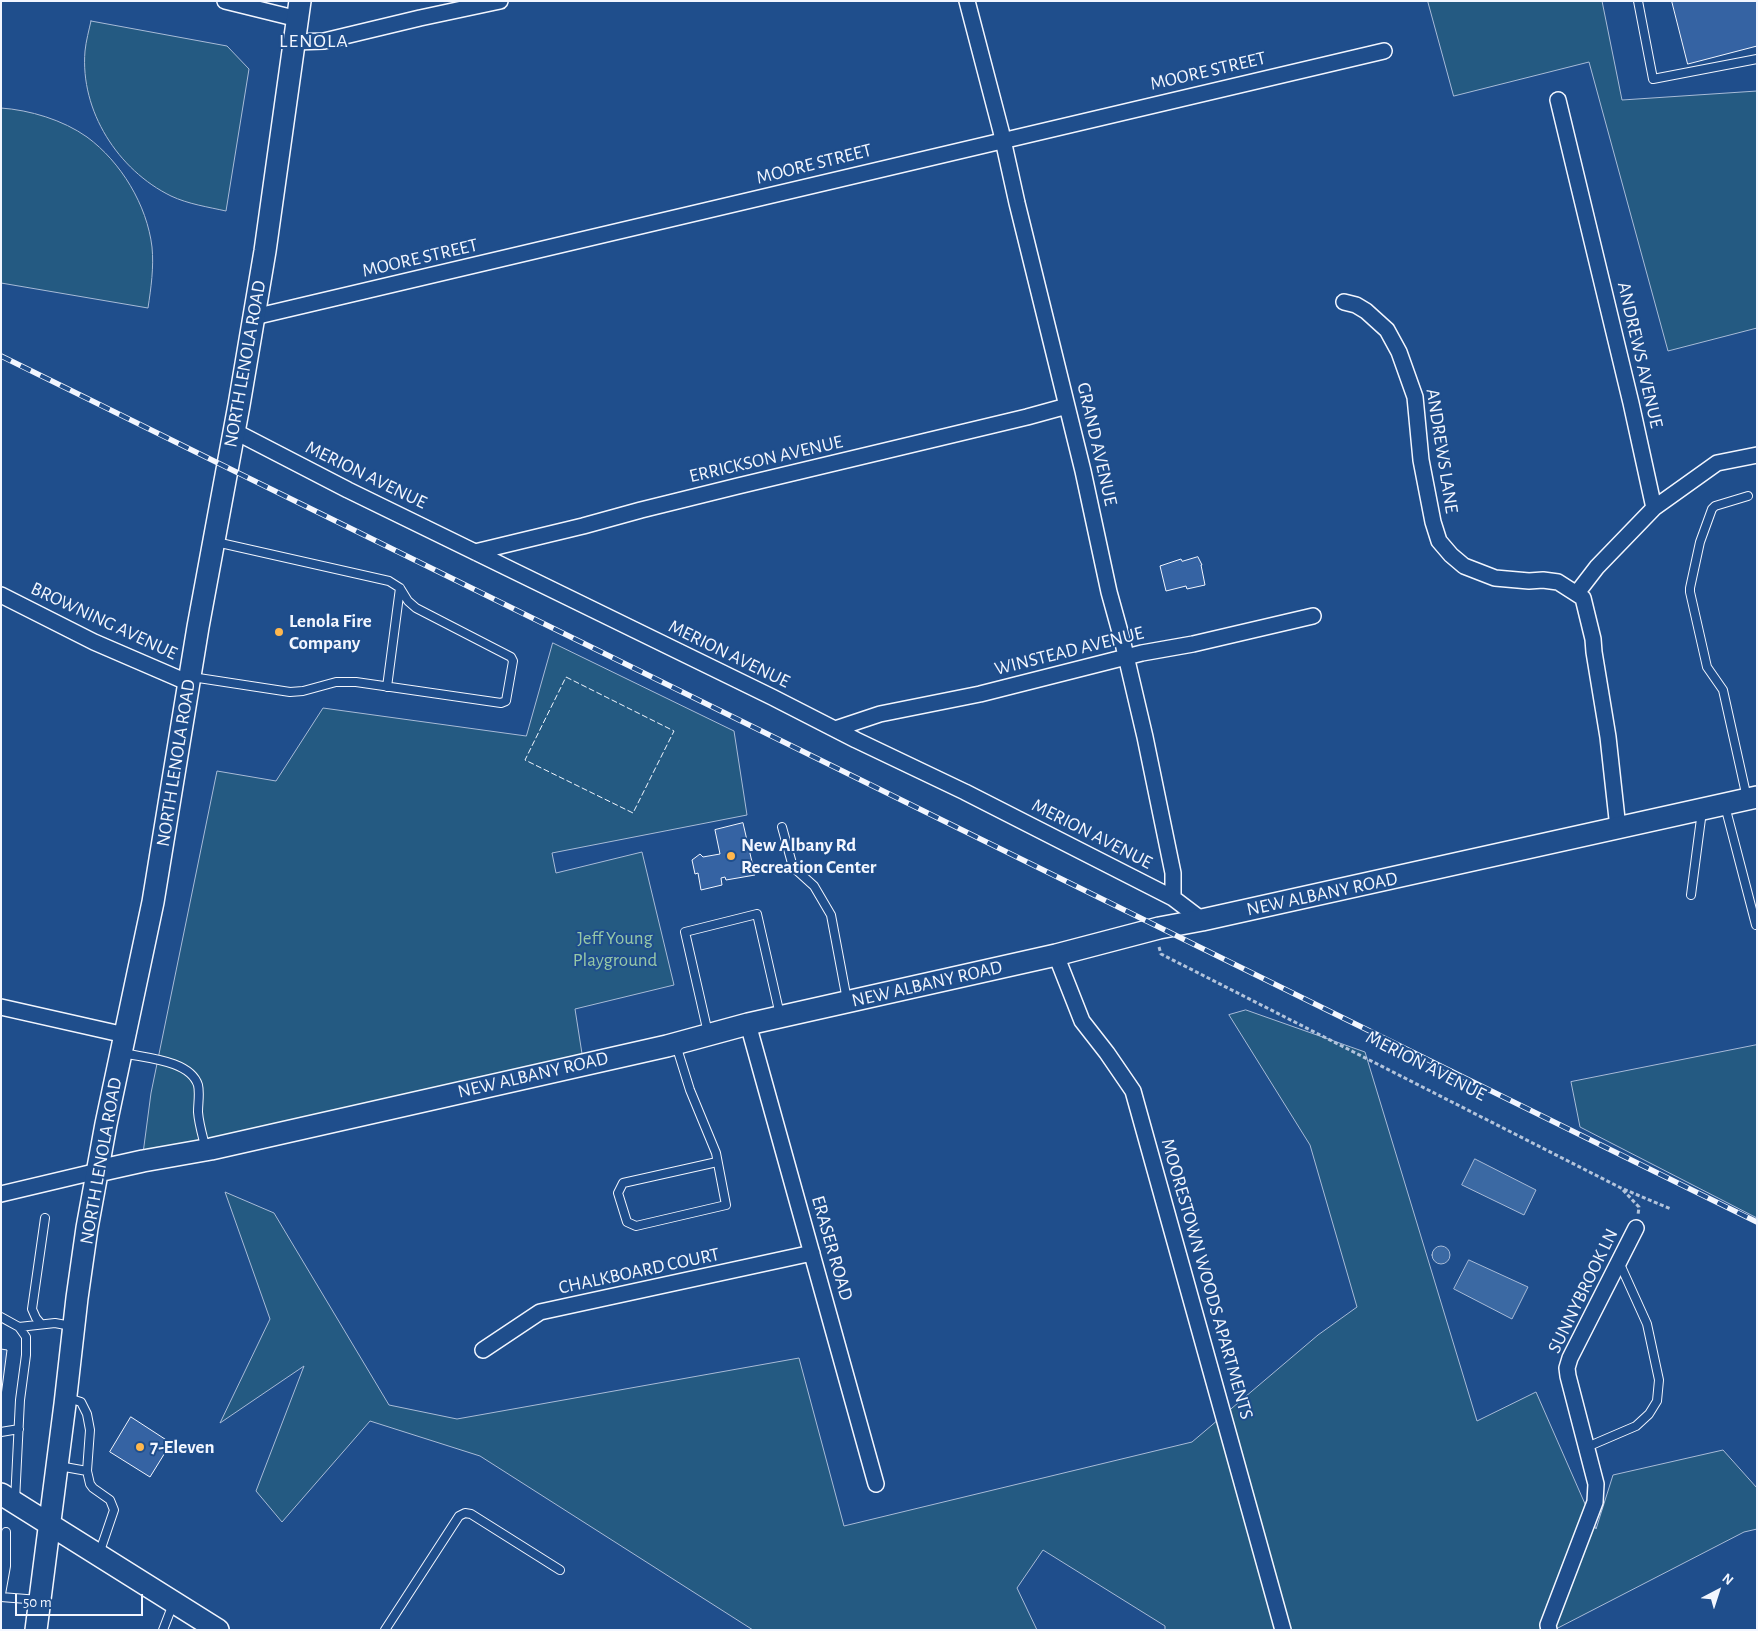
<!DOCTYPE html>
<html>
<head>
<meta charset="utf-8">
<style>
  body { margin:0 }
  #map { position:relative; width:1758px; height:1631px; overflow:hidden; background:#1f4e8c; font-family:"Alegreya Sans",sans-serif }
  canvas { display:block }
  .frame { position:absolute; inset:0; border:2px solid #f2f6ff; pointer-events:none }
  .north { position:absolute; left:1693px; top:1566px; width:50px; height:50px; -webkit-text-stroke:4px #1f4e8c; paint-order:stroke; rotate:40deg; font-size:14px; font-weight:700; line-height:20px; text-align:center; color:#f2f6ff }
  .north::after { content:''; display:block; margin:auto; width:18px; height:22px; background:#f2f6ff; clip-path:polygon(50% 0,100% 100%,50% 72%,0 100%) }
  .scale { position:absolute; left:15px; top:1594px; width:128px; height:22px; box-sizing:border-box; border:2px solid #f2f6ff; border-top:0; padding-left:6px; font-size:15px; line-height:18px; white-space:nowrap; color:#f2f6ff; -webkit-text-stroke:4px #1f4e8c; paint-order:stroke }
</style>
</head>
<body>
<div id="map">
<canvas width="1758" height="1631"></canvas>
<div class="frame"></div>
<div class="north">N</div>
<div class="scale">50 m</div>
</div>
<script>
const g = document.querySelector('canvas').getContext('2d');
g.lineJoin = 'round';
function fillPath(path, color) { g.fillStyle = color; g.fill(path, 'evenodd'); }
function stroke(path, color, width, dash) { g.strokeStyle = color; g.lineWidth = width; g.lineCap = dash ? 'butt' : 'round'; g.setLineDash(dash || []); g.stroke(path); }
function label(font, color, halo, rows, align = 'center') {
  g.font = font + ' "Alegreya Sans",sans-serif'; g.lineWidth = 4; g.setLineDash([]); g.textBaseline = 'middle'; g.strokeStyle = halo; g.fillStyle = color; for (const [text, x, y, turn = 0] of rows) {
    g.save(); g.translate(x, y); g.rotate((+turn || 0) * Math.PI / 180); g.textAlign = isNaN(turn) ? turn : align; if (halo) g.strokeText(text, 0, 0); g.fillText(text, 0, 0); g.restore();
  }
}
const green = new Path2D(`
  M1428,1h174l20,99 135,-9v237l-89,23 -79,-289 -135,34z
  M91,21l136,25 22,23 -23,142c-18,-4 -38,-7 -55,-15 -53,-26 -91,-85 -86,-145 1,-10 4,-21 6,-30z
  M1,108c29,2 62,12 86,29 34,25 60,68 65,110 2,20 -1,41 -4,61l-147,-25z
  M553,643l181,88 13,84 -195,38 4,20 86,-21 32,133 -99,24 8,51 -441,101 9,-68 66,-322 59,10 47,-73 203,28z
  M1246,1010l119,42 112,369 59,-29 60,137 17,-54 110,-25 34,38v41l-13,3 -190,98h-389v-4l-122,-76 -26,38 20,42h-284l-273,-174 -110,-35 -88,101 -26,-31 48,-125 -84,57 50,-104 -45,-127 49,21 115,192 68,14 342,-61 45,168 348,-84 126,-107 39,-28 -47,-162 -81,-130z
  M1757,1045v173l-177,-91 -9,-45z`);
fillPath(green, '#245a82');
stroke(green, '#a8bbd7', 1);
const water = new Path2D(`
  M1475,1159l61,31 -12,25 -62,-30z
  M1432 1255a9 9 0 1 1 18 0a9 9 0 1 1-18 0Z
  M1469,1260l59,27 -16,32 -58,-30z`);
fillPath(water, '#3b69a3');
stroke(water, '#a8bbd7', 1);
const building = new Path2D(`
  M1672,1h85v45l-69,18z
  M1198,557l4,8h-1l4,20 -18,4 -1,-3 -20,5 -6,-25 21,-7 1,2z
  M743,823l12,52 -29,5 -1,-3 -4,1 1,7 -21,5 -3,-17 -3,1 -3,-14 8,-6 3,3 17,-3 -5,-24z
  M1,1349l6,1 -6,46z
  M131,1417l40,26 -21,34 -40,-25z`);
fillPath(building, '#3563a3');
stroke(building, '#f2f6ff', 1);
const lane = new Path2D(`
  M1638,1l15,78 104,-20
  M192,677l98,15 13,-1 33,-9h20l145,21 5,-2 7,-40 -2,-4 -95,-49 -8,-7 -8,-13 -11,-7 -173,-39
  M387,687l13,-99
  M1747,798l-24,-108 -16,-23 -17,-75v-4l10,-46 12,-33 3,-3 33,-10
  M1725,806l31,119
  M782,827l11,40 21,19 17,29 16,85
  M1691,895l11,-84
  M708,1033l-23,-101 72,-18 23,101
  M676,1045l14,45 26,63 10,52 -90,21 -9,-4 -9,-29 5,-10 94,-21
  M123,1053c22,5 67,7 75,32 2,8 0,18 0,27 1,13 5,25 8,38
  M1,1317l18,10 7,10v18l-6,45 -5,101
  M41,1324l-5,-6 -4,-9 13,-91
  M19,1327l36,-4 16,3
  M68,1398l13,4 6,12 3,16 -3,41 3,13 3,4 17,12 4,10 -15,44
  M1,1432l18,-3
  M1587,1447l49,-21 13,-12 8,-13 2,-21 -12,-56 -28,-62
  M59,1466l28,5
  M1,1594l5,-28v-34
  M1,1597l38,3
  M163,1630l10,-26
  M385,1630l74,-114 6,-3 6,1 89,56`);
const street = new Path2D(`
  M225,1l73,18
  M967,1l34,130 16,72 66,268 26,121 13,47 23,98 28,136v25
  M295,42l29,-1 96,-23 80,-17
  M1558,100l73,303 23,105 -57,59 -20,26
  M1344,302l12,3 10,6 21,19 12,22 16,45 6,63 12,62 6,19 12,14 13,11 31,12 34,3 14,-1 15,2 25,16 10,41 1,13 14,85 10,91
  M254,317l1130,-266
  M234,431l114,59 424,207 84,43 109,52 208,106 29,22
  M1654,508l63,-45 40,-8
  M475,552l108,-26 58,-16 97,-24 289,-69 40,-11
  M1,595l93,47 95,41
  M835,729l45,-15 100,-20 162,-41 51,-9 120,-28
  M1056,955l26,66 25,32 26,38 150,539
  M1,1007l124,28
  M748,1024l128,460
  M1,1194l97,-23
  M483,1350l57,-38 272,-59
  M1549,1630l-1,-5 47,-123 1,-18 -28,-108 -1,-8 3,-10 66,-130`);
const secondary = new Path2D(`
  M98,1171l45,-10 68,-12 456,-103 81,-22 308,-69 103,-27 43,-8 555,-123
  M1,1494l217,136
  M36,1630l29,-226 12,-106 10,-70 19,-104 47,-222 45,-275 41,-222 26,-154 35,-250`);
stroke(lane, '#f2f6ff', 10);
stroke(street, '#f2f6ff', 18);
stroke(secondary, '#f2f6ff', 24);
stroke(new Path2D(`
  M1159,947l2,7 460,234 50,21
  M1623,1190l16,17 -1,8`), '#b3c4dc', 3, [4, 2.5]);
stroke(lane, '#1f4e8c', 8);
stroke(street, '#1f4e8c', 15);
stroke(secondary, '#1f4e8c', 21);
const rail = new Path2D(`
  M1,356l1756,866`);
stroke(rail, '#f2f6ff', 5.5);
stroke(rail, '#1f4e8c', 4, [11]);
stroke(new Path2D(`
  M566,677l108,54 -41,82 -108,-53z`), '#f2f6ff', 1, [6, 2.5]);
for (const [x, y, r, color] of [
  [279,632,5,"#ffb74d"],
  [731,856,5,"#ffb74d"],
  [140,1447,5,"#ffb74d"]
]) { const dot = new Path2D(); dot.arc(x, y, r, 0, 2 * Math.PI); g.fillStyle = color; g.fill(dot); stroke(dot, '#1f4e8c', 2); }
label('19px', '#f2f6ff', '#1f4e8c', [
  ["MOORE STREET",1208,71,-13],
  ["MOORE STREET",814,164,-14],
  ["MOORE STREET",420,258,-13],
  ["ANDREWS AVENUE",1640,355,77],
  ["NORTH LENOLA ROAD",245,364,-80],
  ["GRAND AVENUE",1097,444,77],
  ["ANDREWS LANE",1442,451,81],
  ["ERRICKSON AVENUE",766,459,-13],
  ["MERION AVENUE",366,475,26],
  ["BROWNING AVENUE",104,621,25],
  ["WINSTEAD AVENUE",1069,651,-14],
  ["MERION AVENUE",729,654,26],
  ["NORTH LENOLA ROAD",176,763,-81],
  ["MERION AVENUE",1092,834,27],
  ["NEW ALBANY ROAD",1322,894,-12],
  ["NEW ALBANY ROAD",927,984,-13],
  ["MERION AVENUE",1426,1066,27],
  ["NEW ALBANY ROAD",533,1075,-13],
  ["NORTH LENOLA ROAD",101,1161,-80],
  ["ERASER ROAD",832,1248,74],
  ["CHALKBOARD COURT",639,1271,-12],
  ["MOORESTOWN WOODS APARTMENTS",1207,1279,74],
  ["SUNNYBROOK LN",1583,1291,-64]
]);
label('bold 19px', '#f2f6ff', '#1f4e8c', [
  ["Lenola Fire",289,621],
  ["Company",289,643],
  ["New Albany Rd",741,845],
  ["Recreation Center",741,867],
  ["7-Eleven",150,1447]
], 'left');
label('19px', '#97c8a6', '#1f4e8c', [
  ["Jeff Young",615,938],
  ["Playground",615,960]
]);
g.letterSpacing = '1px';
label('20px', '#f2f6ff', '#1f4e8c', [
  ["LENOLA",314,41]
]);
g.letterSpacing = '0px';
</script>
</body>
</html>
